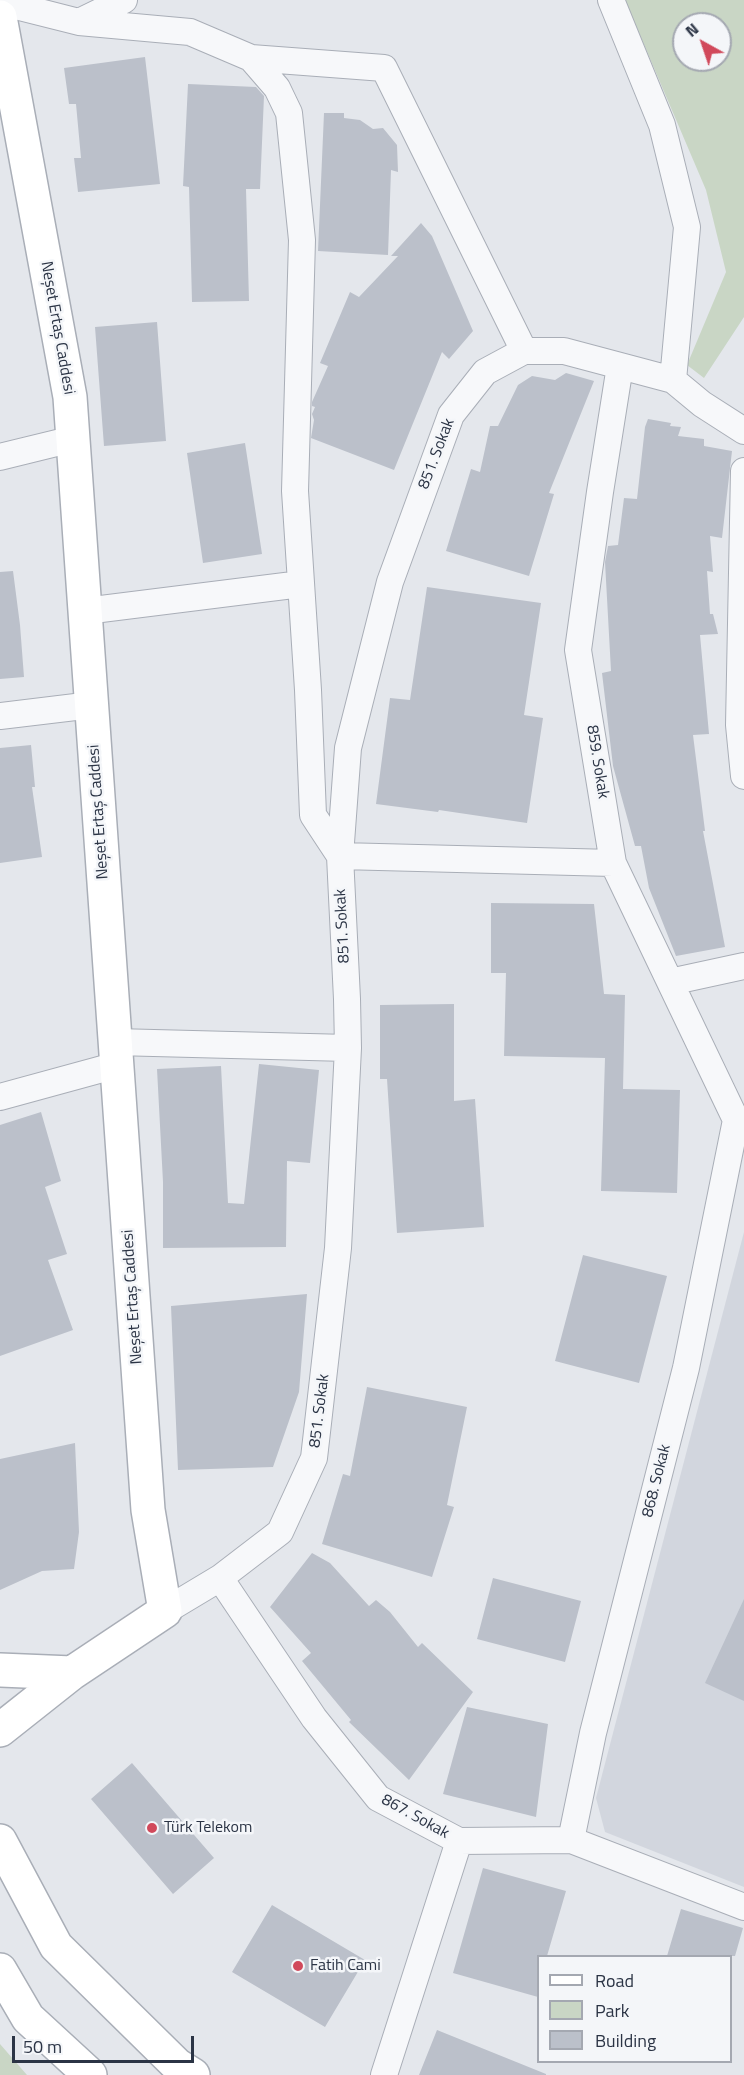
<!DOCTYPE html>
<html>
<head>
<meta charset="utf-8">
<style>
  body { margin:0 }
  #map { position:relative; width:744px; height:2075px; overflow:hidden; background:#e4e7ec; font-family:"Titillium Web",sans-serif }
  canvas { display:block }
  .legend { position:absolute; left:537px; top:1955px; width:195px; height:108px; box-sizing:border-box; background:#f4f6f9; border:2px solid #a4a8b1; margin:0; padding:8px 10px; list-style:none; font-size:18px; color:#2b3445 }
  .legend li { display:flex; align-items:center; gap:12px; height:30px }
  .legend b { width:30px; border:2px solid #a4a8b1 }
  .north { position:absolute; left:672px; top:12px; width:60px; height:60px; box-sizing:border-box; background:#f4f6f9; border:2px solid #a4a8b1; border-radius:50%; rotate:320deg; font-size:16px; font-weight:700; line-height:24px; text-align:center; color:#2b3445 }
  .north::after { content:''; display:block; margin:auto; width:21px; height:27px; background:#d1495b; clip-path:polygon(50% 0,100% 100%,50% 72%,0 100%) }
  .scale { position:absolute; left:12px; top:2036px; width:182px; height:27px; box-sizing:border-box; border:3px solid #2b3445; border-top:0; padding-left:8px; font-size:18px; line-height:21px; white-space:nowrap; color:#2b3445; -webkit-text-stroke:4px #f4f6f9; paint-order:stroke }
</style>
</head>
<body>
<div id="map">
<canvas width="744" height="2075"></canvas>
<ul class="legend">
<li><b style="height:8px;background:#fff"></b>Road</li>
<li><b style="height:16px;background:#c9d6c5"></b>Park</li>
<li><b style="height:16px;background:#bbc0ca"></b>Building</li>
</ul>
<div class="north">N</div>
<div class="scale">50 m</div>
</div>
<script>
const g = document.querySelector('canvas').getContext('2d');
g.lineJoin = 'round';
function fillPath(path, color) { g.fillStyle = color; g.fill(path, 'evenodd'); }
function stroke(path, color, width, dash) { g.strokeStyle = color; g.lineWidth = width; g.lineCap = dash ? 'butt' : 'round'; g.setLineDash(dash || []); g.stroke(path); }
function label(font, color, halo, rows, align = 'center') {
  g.font = font + ' "Titillium Web",sans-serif'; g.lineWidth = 5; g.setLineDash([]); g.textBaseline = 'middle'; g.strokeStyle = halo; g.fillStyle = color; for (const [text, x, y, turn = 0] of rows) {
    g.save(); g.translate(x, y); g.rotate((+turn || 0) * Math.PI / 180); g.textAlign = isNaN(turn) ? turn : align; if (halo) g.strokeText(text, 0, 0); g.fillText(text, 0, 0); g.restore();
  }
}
fillPath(new Path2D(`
  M744,1232v655l-139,-55 -9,-34z`), '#d2d6de');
fillPath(new Path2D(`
  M625,0h119v317l-40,61 -17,-13 39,-93 -20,-82zM684,24h36v36h-36z
  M0,2044l27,31h-27z`), '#c9d6c5');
fillPath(new Path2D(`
  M145,57l15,127 -82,8 -4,-34h7l-5,-54h-7l-5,-36z
  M188,84l68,3 8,9 -4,93h-14l3,112 -57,1 -3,-115 -6,-1z
  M324,113h20v5l16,2 13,9 10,-1 14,17 1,27 -7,-2 -3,85 -70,-4z
  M421,223l11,13 41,95 -24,28 -7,-7 -48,118 -83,-32 3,-18 -2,-6 3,-7 -3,-1v-4l16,-36 -8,-3 30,-71 9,5 39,-41h-7z
  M157,322l9,119 -62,5 -9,-119z
  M566,373l28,8 -45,112 5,1 -25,82 -83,-25 25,-82 9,3 10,-46h8l20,-41 14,-9 23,4z
  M648,419l23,4 -1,3 11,1 -3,9 26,3v7l28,5 -10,87 -12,-2 3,36 -6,-1 3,43h3l5,20 -18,1 9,99 -16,1 12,96h-2l22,116 -49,9 -27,-68 -8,-42h-6l-22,-80 -11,-93 9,-2 -6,-109 3,-16 10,-1 6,-47 13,1 8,-72z
  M245,443l17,111 -59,9 -16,-110z
  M13,571l7,54 4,52 -24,2v-107z
  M427,587l114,16 -17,112 19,3 -16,105 -88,-13 -1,2 -62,-8 14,-106 20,2z
  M31,745l4,42h-3l10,70 -42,6v-115z
  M491,903l103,1 10,90 21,1 -2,94 57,1 -3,103 -76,-2 4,-133 -101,-2 2,-83h-15z
  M454,1004v97l21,-2 9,128 -87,6 -10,-154h-7v-74z
  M259,1064l60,6 -9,93 -23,-2 -1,86 -123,1v-66l-6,-113 64,-3 7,137 16,1z
  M41,1112l20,69 -16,6 22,67 -19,6 25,70 -73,26v-231z
  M583,1255l84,21 -28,107 -84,-22z
  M307,1294l-8,98 -26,75 -95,3 -7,-164z
  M367,1387l100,20 -20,98 7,2 -22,70 -110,-33 21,-70 7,2z
  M75,1443l4,89 -5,37 -32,2 -42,19v-131z
  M312,1553l18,10 39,43 7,-6 14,12 28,35 4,-4 51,49 -64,88 -60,-58 2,-2 -49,-59 9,-8 -41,-46z
  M493,1578l88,23 -16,61 -88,-23z
  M744,1599v102l-39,-18z
  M467,1707l81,17 -12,93 -93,-23z
  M132,1763l82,95 -41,36 -82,-95z
  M483,1868l83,23 -19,65h-9v41l-85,-24z
  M272,1905l93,55 -40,67 -93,-55z
  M681,1909l62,19 -8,28h-68z
  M437,2030l109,44v1h-127z`), '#bbc0ca');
const street = new Path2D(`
  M611,0l51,125 25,102 -14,153
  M0,2l79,20 111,10 61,26 26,30 12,25 13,127 -7,251 13,199 5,125 27,41 273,7
  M79,22l45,-22
  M251,58l133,10 140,283
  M620,366l-20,126 -22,158 35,213 123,257 8,11
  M0,457l73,-18
  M744,471l-5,254 5,51
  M85,611l216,-27
  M0,716l92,-11
  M670,982l74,-16
  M115,1042l233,6
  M0,1097l117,-32
  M220,1578l94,140 64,80 81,43 112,-1 173,67
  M165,1611l55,-33 60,-46 34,-74 24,-210 10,-200 -1,-49 -7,-143 8,-108 42,-166 61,-167 34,-43 39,-21h40l109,29 29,24 42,27
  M571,1840l22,-107 93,-365 50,-248
  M384,2075l75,-234`);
const secondary = new Path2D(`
  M0,17l70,380 78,1113 17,101 -93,62 -72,57
  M0,1670l72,3
  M0,1841l56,105 121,119 16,10
  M0,1970l28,48 62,57`);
stroke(street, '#a9aeb7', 28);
stroke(secondary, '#a9aeb7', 36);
stroke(street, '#f7f8fa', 26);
stroke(secondary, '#fff', 33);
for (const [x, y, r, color] of [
  [152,1828,6,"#d1495b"],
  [298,1966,6,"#d1495b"]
]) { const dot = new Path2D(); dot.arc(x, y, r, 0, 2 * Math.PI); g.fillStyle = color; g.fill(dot); stroke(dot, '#f4f6f9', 2); }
label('16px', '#2b3445', '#f4f6f9', [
  ["Neşet Ertaş Caddesi",57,328,80],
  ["851. Sokak",437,454,-69],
  ["859. Sokak",597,762,81],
  ["Neşet Ertaş Caddesi",99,812,-94],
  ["851. Sokak",343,926,-93],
  ["Neşet Ertaş Caddesi",133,1297,-94],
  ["851. Sokak",320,1411,-83],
  ["868. Sokak",657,1481,-76],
  ["867. Sokak",415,1817,29]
]);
label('16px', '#2b3445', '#f4f6f9', [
  ["Türk Telekom",164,1828],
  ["Fatih Cami",310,1966]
], 'left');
</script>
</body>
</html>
